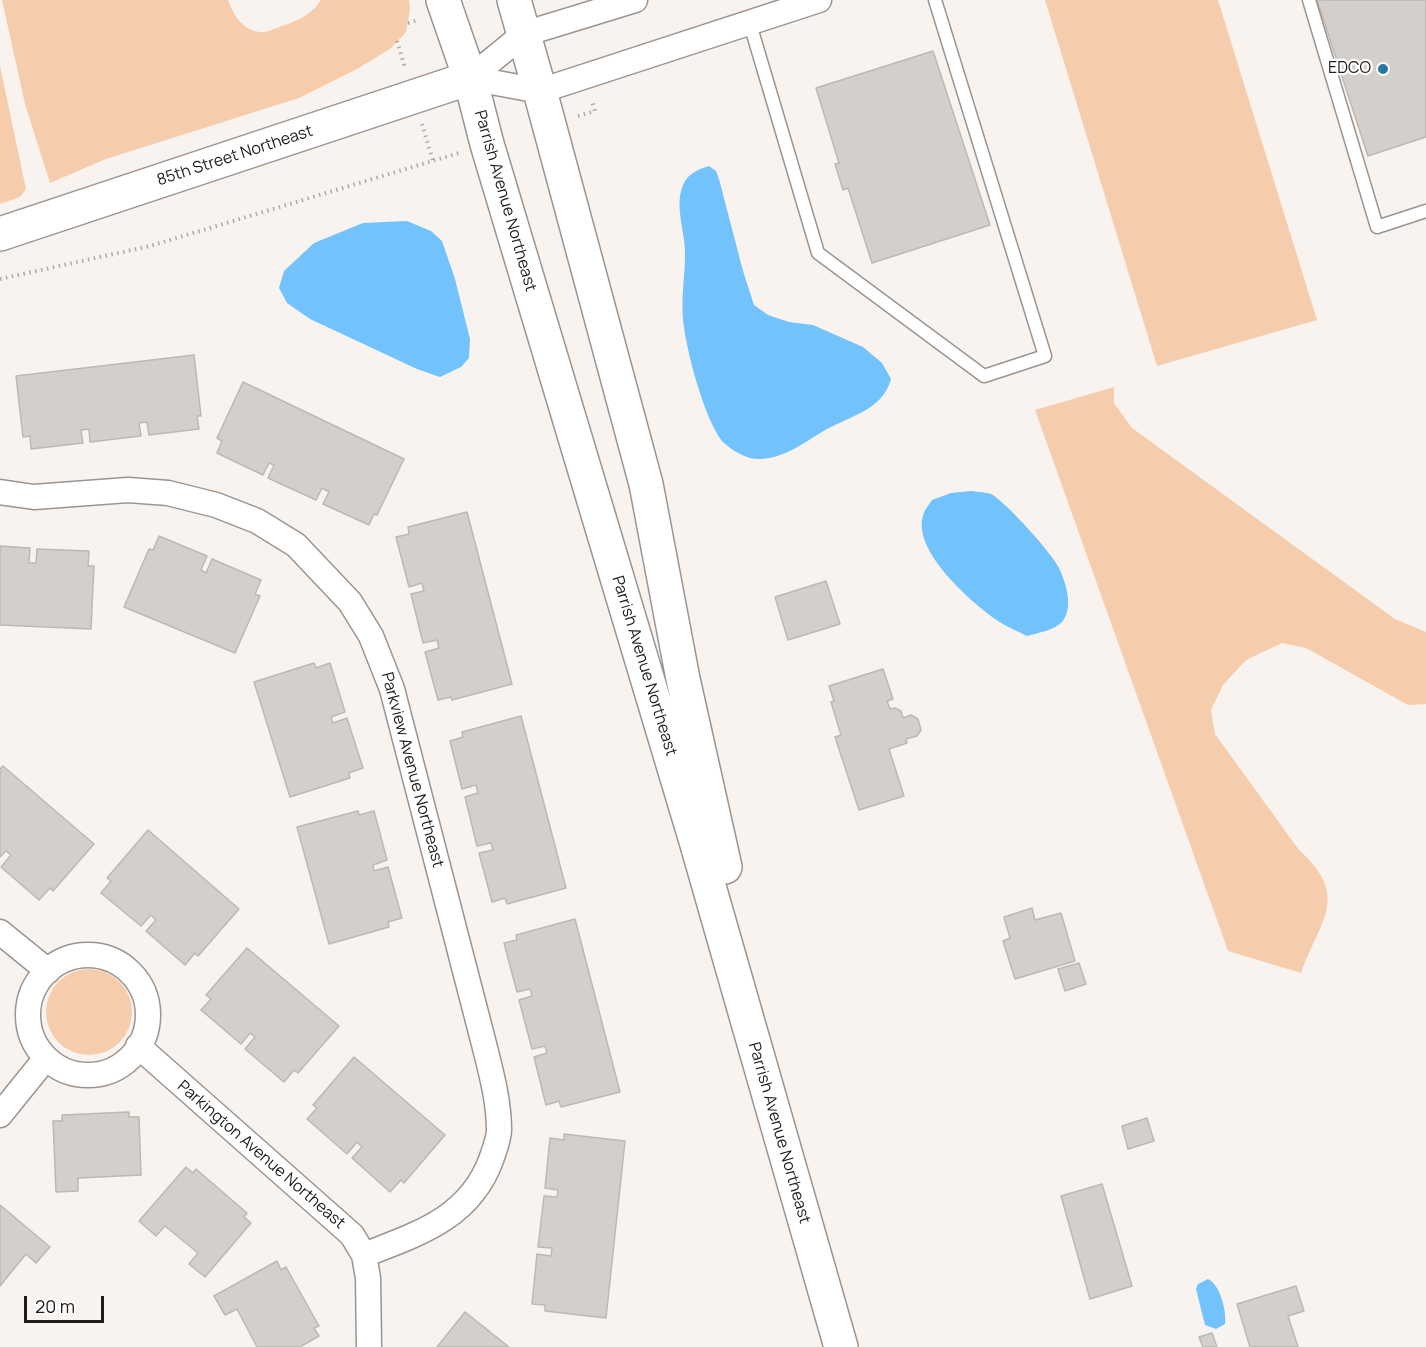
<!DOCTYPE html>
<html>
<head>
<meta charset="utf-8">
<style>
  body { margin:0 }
  #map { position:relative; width:1426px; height:1347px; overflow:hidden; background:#f9f3ef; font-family:Manrope,sans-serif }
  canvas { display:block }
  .scale { position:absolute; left:24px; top:1296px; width:80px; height:27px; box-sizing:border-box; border:3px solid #1e1c1a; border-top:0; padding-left:8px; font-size:18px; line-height:21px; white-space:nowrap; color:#1e1c1a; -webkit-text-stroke:4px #fff; paint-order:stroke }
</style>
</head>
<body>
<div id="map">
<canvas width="1426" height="1347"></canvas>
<div class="scale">20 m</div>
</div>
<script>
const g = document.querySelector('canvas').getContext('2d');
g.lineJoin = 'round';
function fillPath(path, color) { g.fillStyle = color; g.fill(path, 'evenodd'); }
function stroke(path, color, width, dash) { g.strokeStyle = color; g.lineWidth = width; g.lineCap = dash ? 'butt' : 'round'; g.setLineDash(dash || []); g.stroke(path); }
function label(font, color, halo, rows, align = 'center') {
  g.font = font + ' Manrope,sans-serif'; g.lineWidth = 4.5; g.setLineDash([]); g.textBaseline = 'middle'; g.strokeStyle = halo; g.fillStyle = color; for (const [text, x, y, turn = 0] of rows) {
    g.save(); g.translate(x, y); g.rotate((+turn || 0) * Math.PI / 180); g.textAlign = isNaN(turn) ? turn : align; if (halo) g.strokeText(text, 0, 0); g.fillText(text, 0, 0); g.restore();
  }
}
fillPath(new Path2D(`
  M2,0h226c5,14 14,30 32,32 6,1 16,-4 22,-6 16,-5 30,-12 39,-26h88l1,9 -4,23 -16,17 -33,20 -58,29 -193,61 -56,24 -25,-79z
  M1045,0h173l99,320 -160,46z
  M0,66l26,123 -6,8 -20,7z
  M1114,387v16l18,25 263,191 31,13v72l-18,1 -102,-57 -24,-5 -36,17 -23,25 -12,25 4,24 84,116c52,47 21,70 2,123l-73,-22 -193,-541z
  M46 1012a43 43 0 1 1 86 0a43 43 0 1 1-86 0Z`), '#f5cdac');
fillPath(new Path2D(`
  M709,166l7,5 3,8 24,92 11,34 14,10 21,7 24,3 50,22 19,16 9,16c-8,32 -45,38 -69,53 -20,12 -38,26 -62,27 -12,1 -27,-8 -36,-16 -19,-20 -39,-97 -41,-124 -2,-21 2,-43 2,-64 1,-22 -12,-51 -1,-72 5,-10 15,-14 25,-17z
  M407,221l24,10 11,10 13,38 15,60 -1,19 -8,9 -21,10 -23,-8 -107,-50 -23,-16 -8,-15 5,-17 30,-28 49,-20z
  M971,491c6,1 17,1 22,4 16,11 58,57 66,73 7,15 15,40 3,54 -8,8 -24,11 -35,14 -9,-5 -20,-9 -29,-15 -26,-18 -86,-70 -75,-105 1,-6 6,-11 9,-16l19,-7z
  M1208,1279c12,5 19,33 17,45l-9,5 -11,-4 -9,-36 2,-5z`), '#72c2fc');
const building = new Path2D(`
  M1317,0h109v137l-58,19z
  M933,51l57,174 -118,38 -24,-75 -5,2 -8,-26 4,-1 -23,-75z
  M194,355l7,61h-4l2,13 -50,6 -2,-13 -8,1 2,13 -51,6 -1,-13 -8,1 2,13 -52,6 -1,-13 -7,1 -7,-61z
  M243,382l161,77 -27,56 -3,-1 -5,11 -46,-21 6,-12 -7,-4 -6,12 -48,-22 6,-13 -5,-2 -6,12 -46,-22 5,-12 -5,-3z
  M467,512l45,172 -60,16 -1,-3 -13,3 -13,-48 14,-4 -2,-8 -14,3 -12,-49 13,-3 -2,-8 -13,4 -13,-50 13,-3 -1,-7z
  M159,536l48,20 -6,14 5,3 6,-14 49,21 -6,14 5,2 -25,57 -111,-46 25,-58 4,1z
  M0,546l30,2 -1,15h7l1,-14 52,2 -1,15h6l-3,63 -91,-4z
  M826,581l14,43 -52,16 -13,-43z
  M314,663l2,5 14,-5 15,49 -14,5 2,6 14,-5 16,50 -14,5 1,5 -60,19 -36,-115z
  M883,669l10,30 -6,2 3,8 5,-1 6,3 2,7 8,-3 7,4 3,11 -4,6 -11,3 1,4 -18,6 15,47 -45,14 -24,-73 6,-2 -10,-33 3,-1 -5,-15z
  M521,716l45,172 -59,16 -2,-6 -13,4 -13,-49 14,-3 -2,-7 -14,3 -12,-49 13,-4 -2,-8 -14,4 -12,-48 13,-4 -1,-5z
  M3,766l91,78 -41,47 -3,-3 -11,12 -38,-33 10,-12 -5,-4 -6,6v-88z
  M358,811l1,4 15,-4 13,49 -14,5 1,6 14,-4 14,51 -14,4 1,5 -60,17 -32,-117z
  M148,830l91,79 -41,47 -3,-3 -10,12 -39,-34 10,-11 -5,-5 -10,11 -40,-33 10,-12 -4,-3z
  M1032,908l3,12 26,-7 14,48 -60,18 -12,-38 7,-3 -6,-21z
  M575,919l45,173 -59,15 -2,-6 -13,4 -12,-48 13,-4 -2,-7 -13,3 -13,-49 13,-4 -2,-7 -13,3 -13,-49 13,-3 -1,-5z
  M247,948l92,78 -41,47 -4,-3 -10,12 -39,-33 10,-12 -5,-4 -9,11 -40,-34 10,-11 -5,-4z
  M1079,963l7,21 -21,7 -7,-22z
  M354,1057l91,78 -41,48 -3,-3 -11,12 -38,-34 10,-11 -5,-5 -10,12 -40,-35 10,-11 -4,-3z
  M129,1112v5h10l2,58 -63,3v13l-22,1 -3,-71h9v-6z
  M1147,1118l7,23 -26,8 -6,-23z
  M564,1134l61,7 -19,177 -61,-7v-6l-13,-1 5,-50 14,2 1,-8 -14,-1 6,-51 13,1 1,-7 -13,-2 5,-50 14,2z
  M186,1167l7,6 3,-4 51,44 -3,4 7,6 -46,54 -16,-13 9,-11 -33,-27 -9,10 -17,-15z
  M1102,1184l30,102 -42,13 -29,-103z
  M0,1205l50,42 -14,16 -10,-9 -26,32z
  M277,1261l4,9 5,-3 33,59 -5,2 5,8 -19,11h-43l-20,-38 -12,6 -11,-19z
  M1296,1286l8,25 -16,5 10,31h-48l-13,-43z
  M465,1312l44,35h-72z
  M1212,1333l5,14h-14l-4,-10z`);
fillPath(building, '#d5cfcb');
stroke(building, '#bdb8b3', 1.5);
const lane = new Path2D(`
  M1309,0l68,227 49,-16
  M750,24l68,229 166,123 61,-20 -110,-356`);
const street = new Path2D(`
  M470,78l70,13 279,-91
  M470,78l54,-44 111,-34
  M0,492l34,5 94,-7 40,3 48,12 41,16 39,24 54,57 21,34 21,53 92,355c7,28 15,57 15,86 0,9 -5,21 -8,30 -22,59 -74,74 -127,95
  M0,932l48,39
  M28 1015a60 60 0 1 1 120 0a60 60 0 1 1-120 0Z
  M138,1046l214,189 12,20 4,23 1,69
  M0,1115l46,-57`);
const secondary = new Path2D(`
  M443,0l27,78 17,66 209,697 145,506
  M514,0l26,91 106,393 37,195 42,188
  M0,234l470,-156`);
stroke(lane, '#9b9591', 15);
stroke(street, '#9b9591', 27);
stroke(secondary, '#9b9591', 36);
stroke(new Path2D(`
  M408,23l11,-3
  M397,41l8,27
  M578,116l17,-5 -3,-10
  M422,124l11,37
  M0,279l150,-33 309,-93`), '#aea9a6', 4, [1.5, 4.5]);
stroke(lane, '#fff', 12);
stroke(street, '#fff', 24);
stroke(secondary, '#fff', 33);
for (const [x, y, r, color] of [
  [1383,69,6,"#2976a8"]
]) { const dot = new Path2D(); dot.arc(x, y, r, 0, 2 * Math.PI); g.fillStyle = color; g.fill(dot); stroke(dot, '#fff', 2); }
label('16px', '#1e1c1a', '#fff', [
  ["EDCO",1371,69]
], 'right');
label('16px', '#1e1c1a', '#fff', [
  ["85th Street Northeast",235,156,-18],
  ["Parrish Avenue Northeast",505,201,74],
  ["Parrish Avenue Northeast",644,666,73],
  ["Parkview Avenue Northeast",412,770,75],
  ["Parrish Avenue Northeast",779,1133,74],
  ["Parkington Avenue Northeast",261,1155,41]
]);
</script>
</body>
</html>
